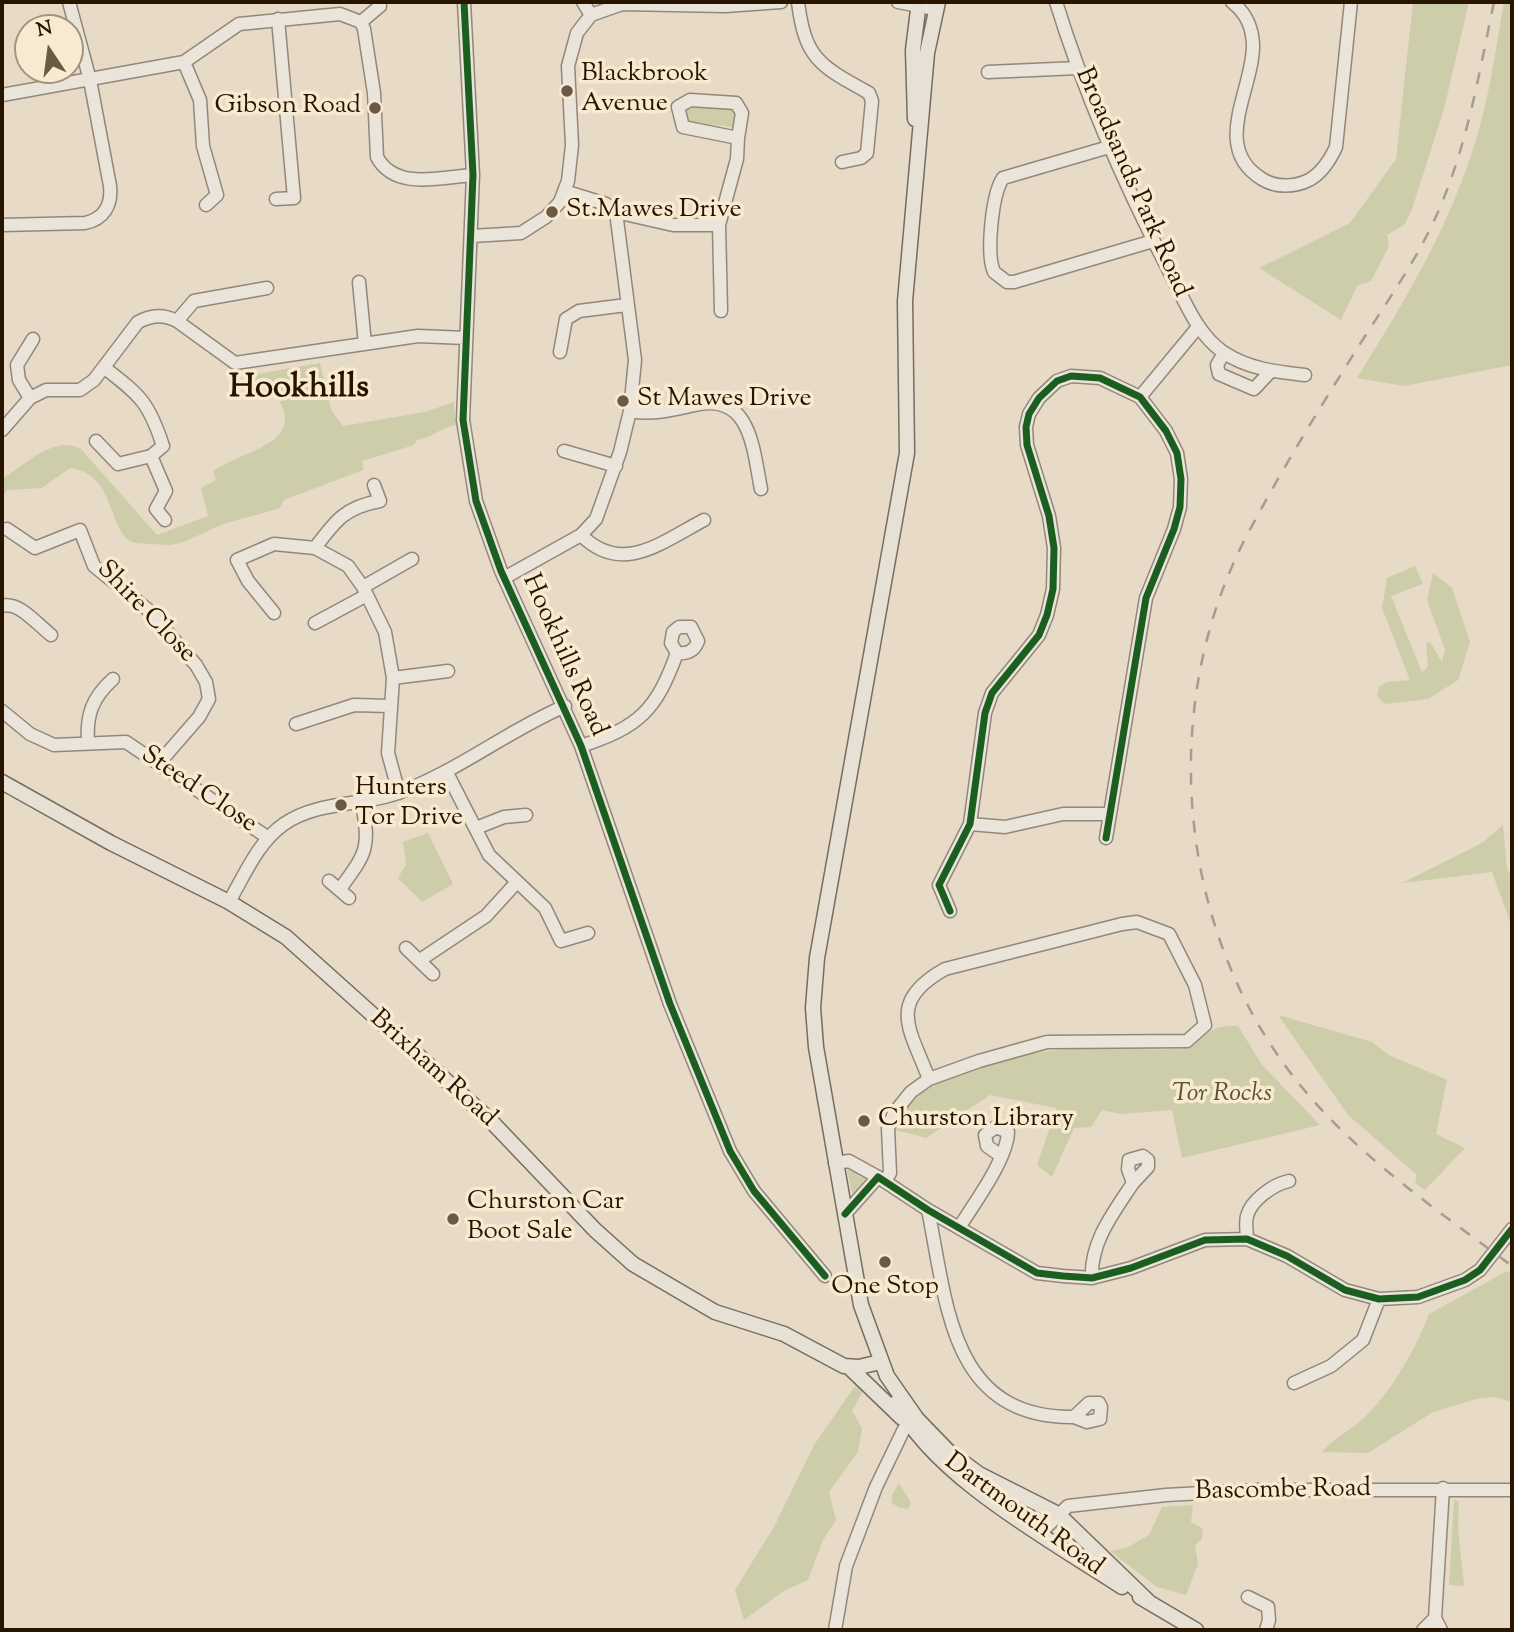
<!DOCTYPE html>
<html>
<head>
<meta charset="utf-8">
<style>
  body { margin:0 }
  #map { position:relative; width:1514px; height:1632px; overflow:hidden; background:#e7dac6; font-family:"Sorts Mill Goudy",serif }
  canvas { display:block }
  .frame { position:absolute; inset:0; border:4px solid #271500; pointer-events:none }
  .north { position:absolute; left:14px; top:14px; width:70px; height:70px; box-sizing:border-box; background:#f8e9d1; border:2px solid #a4947d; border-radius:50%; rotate:347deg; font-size:19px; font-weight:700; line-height:28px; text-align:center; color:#271500 }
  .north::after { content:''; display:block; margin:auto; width:24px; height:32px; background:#6a5a45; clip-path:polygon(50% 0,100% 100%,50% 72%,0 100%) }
</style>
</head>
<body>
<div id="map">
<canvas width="1514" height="1632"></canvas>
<div class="frame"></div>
<div class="north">N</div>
</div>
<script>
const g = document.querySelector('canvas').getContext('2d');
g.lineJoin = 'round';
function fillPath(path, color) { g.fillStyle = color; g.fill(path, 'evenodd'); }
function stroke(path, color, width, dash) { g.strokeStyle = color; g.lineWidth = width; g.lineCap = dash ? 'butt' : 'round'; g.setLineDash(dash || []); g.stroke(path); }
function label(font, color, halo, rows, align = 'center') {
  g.font = font + ' "Sorts Mill Goudy",serif'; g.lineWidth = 7; g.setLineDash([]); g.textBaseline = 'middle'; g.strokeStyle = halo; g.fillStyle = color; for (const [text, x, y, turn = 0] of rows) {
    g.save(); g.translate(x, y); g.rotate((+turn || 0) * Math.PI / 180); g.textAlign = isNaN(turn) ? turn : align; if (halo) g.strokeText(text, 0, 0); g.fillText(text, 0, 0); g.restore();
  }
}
fillPath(new Path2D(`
  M1413,2h56l-25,107 -32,100 -7,15 -18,11 2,11 -18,35 -14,5 -16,34 -82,-52 91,-45 46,-64z
  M1504,2h8v363l-108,21 -47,-8c51,-82 101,-165 125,-260 10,-38 15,-78 22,-116z
  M691,105l41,3 4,4v11l-4,4 -47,-5 -1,-13z
  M320,363l11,47 12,16 82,-14 29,-10 2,23c-15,2 -24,13 -39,15l-3,5 -52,16 1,9 -79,30 -4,8c-18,6 -38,10 -56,16 -14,5 -42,21 -55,21 -5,0 -35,-2 -37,-3 -25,-13 -16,-68 -62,-74l-28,20 -35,2 -5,7v-18c22,-13 53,-45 79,-30l76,86 51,-19 -7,-28 15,-8 -3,-9c42,-26 101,-29 56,-86l-8,-2 -10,4 -4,-11z
  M1415,566l8,18 -32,12 31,76 6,-5 -2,-24 4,-1 12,20 3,-12 -18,-50 6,-27 19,15 18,54 -12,38 -30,19 -43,5 -8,-8 2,-9 8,-5 23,-2 -28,-72 5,-30z
  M1503,825l4,44 5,8v50l-20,-55 -90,11 80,-40z
  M428,833l25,51 -31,18 -24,-24 8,-14 -3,-22z
  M1278,1015l94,27 17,13 58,25 -11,54 29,14 -40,42 -10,-7 2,-8 -69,-60z
  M1238,1026l24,39 58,60 -138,33 -10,-48 -52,4 -18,-4 -11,17 -17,1 -22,49 -15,-12 20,-57 -67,-13 -64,43 -30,-8c16,-62 134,-79 187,-82 34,-2 69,4 103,0 10,-2 16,-13 26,-18 7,-4 17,-4 26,-4z
  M852,1168l15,9 -14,20 -6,-27z
  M1507,1271l5,3v128l-17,-5 -19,2 -43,13 -65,41 -46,-1c14,-16 33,-24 47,-39 25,-26 47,-65 60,-99z
  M855,1386l8,5 -11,20 10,17 -4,24 -29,40 7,28 -13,20 -15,40 -24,11 -40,29 -9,-30 40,-65 39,-80z
  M899,1483l12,20 -3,6 -8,-1 -8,-5v-8z
  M1454,1500l5,1 -1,27 6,58 -15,-1z
  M1193,1505l-2,17 12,7 -1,10 -7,6 3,19 -12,31 -29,-8 -47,-36 16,-3 23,-13 13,-28z`), '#cdcda9');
const minor = new Path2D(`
  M464,2l9,173 -10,245 13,81 25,70 80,175 89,258 60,147 24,40 71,85
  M583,2l8,13
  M798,2c7,57 22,64 71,91l3,8 -5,52 -6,5 -19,4
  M898,2l37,7
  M1056,2c29,94 69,184 114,271 15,28 27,61 53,79 25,17 54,20 82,23
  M1232,2c14,11 20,24 21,42 1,45 -43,103 9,135 14,9 33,8 47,1 13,-7 21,-20 27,-33l15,-145
  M361,22l19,-16
  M184,62l16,38 3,46 14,49 -11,10
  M988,72l90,-4
  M2,95l182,-33 55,-38 101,-10 21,8 3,7 10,64 3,64c18,34 64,20 96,18
  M1109,147l-106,31c-11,16 -17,76 -9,94l13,10h7l139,-41
  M276,199l18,-1 -16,-179
  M616,212l57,13h46l18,-66 1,-21 -55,-11 -5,-20 12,-7 46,3 6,10 -4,25
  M2,225l83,-2c19,-4 27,-18 25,-37l-20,-106 -21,-78
  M719,225l2,86
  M472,236l49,-3 25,-16 14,-15 8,-21 4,-36 -4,-79 9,-33 14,-18 31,-11 103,2 56,-4
  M359,282l6,62
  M177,321l17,-20 73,-13
  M560,352l6,-33 13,-8 47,-6
  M1224,353l-7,12 2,9 35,15 16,-17
  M106,369c35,27 43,34 57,77l-12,10 15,35 -10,18 9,11
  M1140,397l58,-70
  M30,398l-11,-18 -2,-15 16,-26
  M630,411c24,4 42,-1 65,-6 56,-13 58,44 66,84
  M2,430l28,-32 16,-8h34l14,-10 44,-58c14,-7 25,-8 39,-1l58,42 183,-27 48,2
  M96,441l22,23 33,-8
  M564,451l52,15
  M374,485l6,16c-35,6 -45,20 -65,47l33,18 15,21 22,45 8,46 -5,75 11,40
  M7,529l28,19 45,-18 14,36 53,43 49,56 10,17 3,17 -10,18 -40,46
  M581,535c41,41 81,7 123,-15
  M504,578l77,-43 15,-16 24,-67 10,-41 5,-51 -19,-148 -10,-8 -42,-13
  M363,587l49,-28
  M2,606c17,-5 36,19 49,29
  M274,613l-26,-32 -11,-21 37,-16 41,4
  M315,623l52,-28
  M393,678l55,-7
  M2,711l28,23 24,11 72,-3 141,95
  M296,724l58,-19 36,1
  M88,743c-2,-28 4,-45 25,-64
  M581,746c58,-19 75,-35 96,-93l-6,-10 2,-11 6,-5h12l7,14c-4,11 -11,13 -21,12
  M446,771l43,84 56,53 16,33 27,-8
  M970,824l35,3 58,-13h47
  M476,828l28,-11 22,-2
  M329,881l20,17
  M340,889c27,-37 30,-40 22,-86
  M229,902c16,-28 29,-60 55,-78 33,-23 77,-18 114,-31 59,-21 109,-62 167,-87
  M950,911l-11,-26 31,-61 15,-111 7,-20 47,-58 8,-20 6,-26 1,-41 -5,-32 -22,-71 -1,-18 3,-13 10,-16 18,-17 14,-5 29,2 40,19 26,34 11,22 4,26 -1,28 -6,22 -28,69 -40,240
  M406,948l27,26
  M420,960l66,-44 30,-33
  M835,1163l14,-2 29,16
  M885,1181l5,-8 -2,-45 6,-15 17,-21 18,-13 50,-18 68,-19 140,-1 18,-16 -10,-40 -26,-51 -32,-12 -15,2 -177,45c-59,33 -35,60 -16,110
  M928,1210c19,91 21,209 146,207l15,-14h10l2,4 -1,12 -13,3 -13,-5
  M845,1214l33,-37 50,33 109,63 26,3 29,2 39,-10 74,-28 42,-1 40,17 58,34 34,9 39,-2 47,-17 15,-10 32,-41
  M959,1228c15,-25 48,-68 49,-96l-12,-5 -11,8 2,11 14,10
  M1247,1239c0,-7 -2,-16 0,-23 4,-16 27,-32 42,-35
  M1092,1278c-2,-36 22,-66 41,-95l-5,-14 1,-9 14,-4 5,4v7l-15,16
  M1294,1383l37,-17 32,-26 16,-41
  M1039,1534l29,-28 98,-11 92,-5h254
  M1248,1597l20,10 1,13 -3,10
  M835,1630l11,-64 30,-79 28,-58 13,-10
  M1423,1630l12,-12
  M1441,1630l-6,-12 8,-130`);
const major = new Path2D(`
  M938,2l-11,51 -22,248 2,152 -90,505 -4,50 3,39 45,258 26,71 30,43 32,33 30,22 79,40 90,87
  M915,119l-2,-69 6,-48
  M2,782l109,61 118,59 57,35 204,183 105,110 38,34 82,48 69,22 60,32 15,1 21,-5
  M850,1368l52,50
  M897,1402c35,74 157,140 225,185
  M1140,1597l56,33`);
stroke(minor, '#92887a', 15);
stroke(major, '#766d60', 17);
stroke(minor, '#eae4da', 12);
stroke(major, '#e7e0d4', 14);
stroke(new Path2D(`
  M1494,2c-14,67 -25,134 -51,198 -19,48 -48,90 -76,133 -43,68 -86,137 -123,208 -82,161 -68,368 35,516 60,87 150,147 233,209`), '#a39d93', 2.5, [12, 12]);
stroke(new Path2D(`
  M464,2l9,173 -10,245 13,81 25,70 80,175 89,258 60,147 24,40 71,85
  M950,911l-11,-26 31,-61 15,-111 7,-20 47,-58 8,-20 6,-26 1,-41 -5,-32 -22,-71 -1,-18 3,-13 10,-16 18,-17 14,-5 29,2 40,19 26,34 11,22 4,26 -1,28 -6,22 -28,69 -40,240
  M845,1214l33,-37 50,33 109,63 26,3 29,2 39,-10 74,-28 42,-1 40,17 58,34 34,9 39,-2 47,-17 15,-10 32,-41`), '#1b5e20', 7);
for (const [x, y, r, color] of [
  [567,91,7,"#6a5a45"],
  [375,108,7,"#6a5a45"],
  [552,212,7,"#6a5a45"],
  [623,401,7,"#6a5a45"],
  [341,805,7,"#6a5a45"],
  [864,1121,7,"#6a5a45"],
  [453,1219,7,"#6a5a45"],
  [885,1262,7,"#6a5a45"]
]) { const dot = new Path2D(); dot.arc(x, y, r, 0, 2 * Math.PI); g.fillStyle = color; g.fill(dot); stroke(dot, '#f8e9d1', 2.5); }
label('26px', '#271500', '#f8e9d1', [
  ["Blackbrook",581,76],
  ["Avenue",581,106],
  ["Gibson Road",361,108,"right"],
  ["St.Mawes Drive",566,212],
  ["St Mawes Drive",637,401],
  ["Hunters",355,790],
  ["Tor Drive",355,820],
  ["Churston Library",878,1121],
  ["Churston Car",467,1204],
  ["Boot Sale",467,1234],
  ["One Stop",885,1289,"center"]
], 'left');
label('26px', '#271500', '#f8e9d1', [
  ["Broadsands Park Road",1131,183,66],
  ["Shire Close",145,613,46],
  ["Hookhills Road",563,656,66],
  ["Steed Close",198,791,34],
  ["Brixham Road",432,1070,42],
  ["Bascombe Road",1283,1492,-1],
  ["Dartmouth Road",1023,1516,36]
]);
label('italic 26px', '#5a5233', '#f8e9d1', [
  ["Tor Rocks",1222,1096]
]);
label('bold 33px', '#271500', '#f8e9d1', [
  ["Hookhills",299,390]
]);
</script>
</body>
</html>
